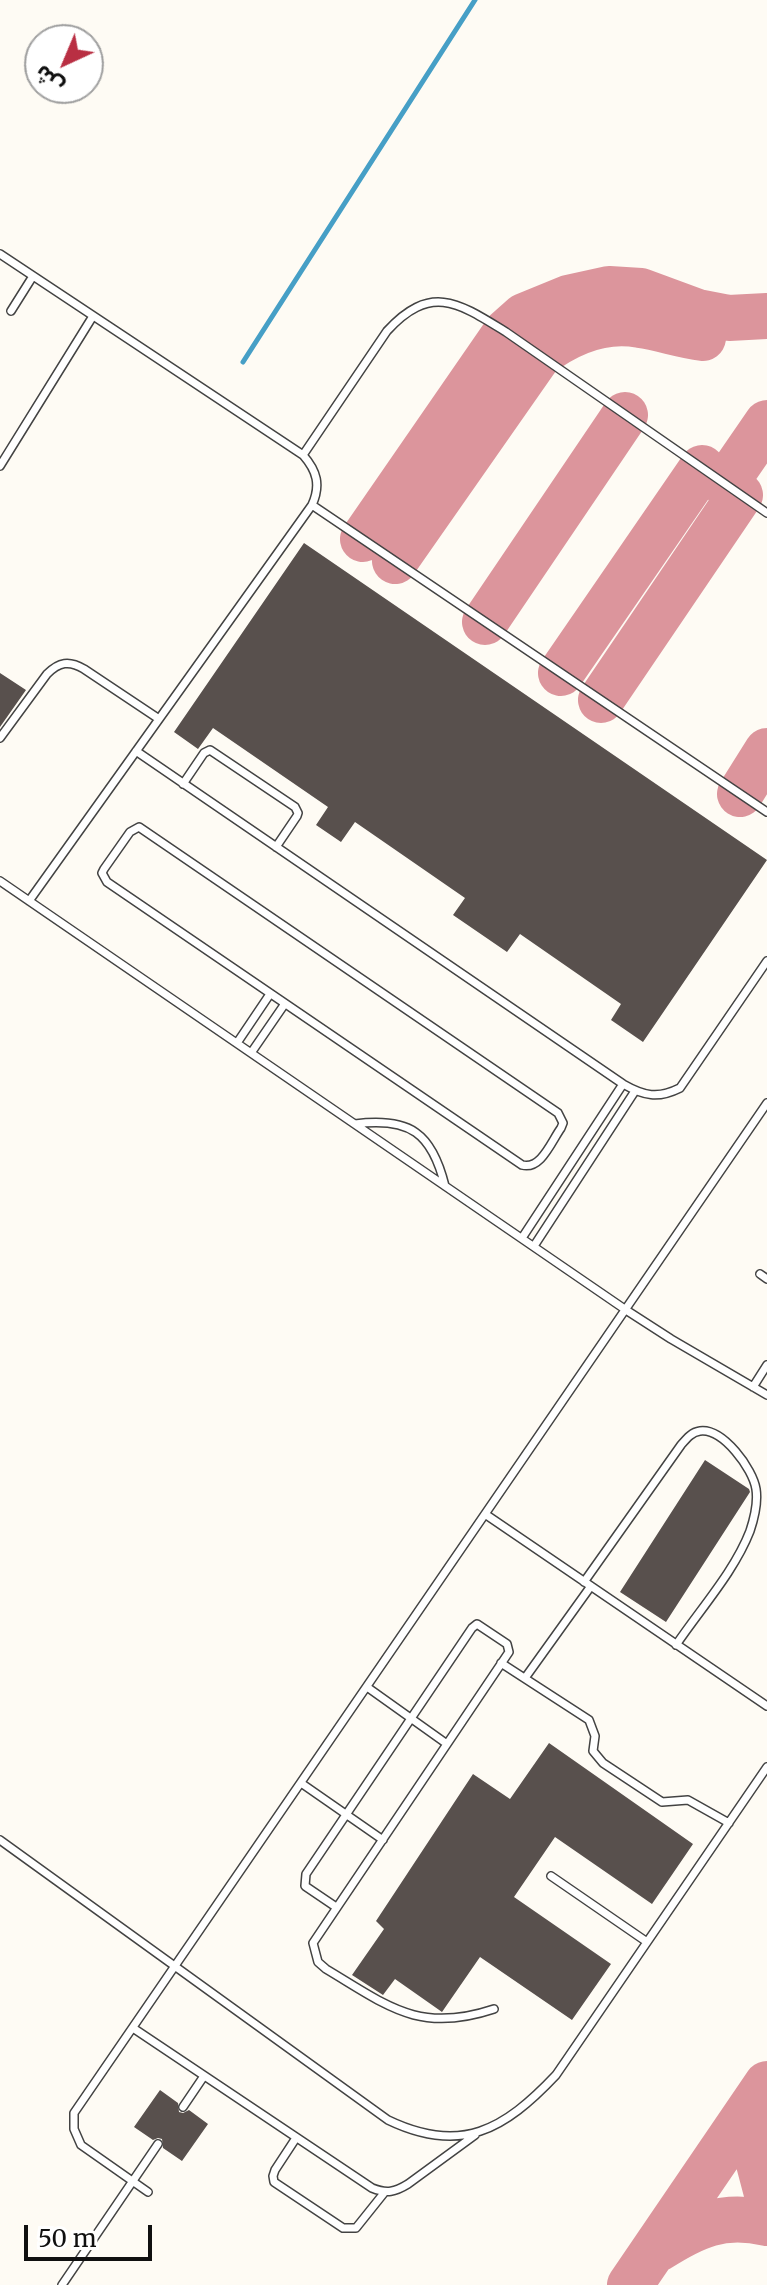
<!DOCTYPE html>
<html>
<head>
<meta charset="utf-8">
<style>
  body { margin:0 }
  #map { position:relative; width:767px; height:2285px; overflow:hidden; background:#fefbf4; font-family:Merriweather,"Noto Sans Arabic",serif }
  canvas { display:block }
  .north { position:absolute; left:24px; top:24px; width:80px; height:80px; box-sizing:border-box; background:#fff; border:2px solid #9f9f9f; border-radius:50%; rotate:224deg; font-size:22px; font-weight:700; line-height:32px; text-align:center; color:#101010 }
  .north::after { content:''; display:block; margin:auto; width:28px; height:36px; background:#b92f43; clip-path:polygon(50% 0,100% 100%,50% 72%,0 100%) }
  .scale { position:absolute; left:24px; top:2225px; width:128px; height:36px; box-sizing:border-box; border:4px solid #101010; border-top:0; padding-left:10px; font-size:24px; line-height:28px; white-space:nowrap; color:#101010; -webkit-text-stroke:6px #fff; paint-order:stroke }
</style>
</head>
<body>
<div id="map">
<canvas width="767" height="2285"></canvas>
<div class="north">ش</div>
<div class="scale">50 m</div>
</div>
<script>
const g = document.querySelector('canvas').getContext('2d');
g.lineJoin = 'round';
function stroke(path, color, width, dash) { g.strokeStyle = color; g.lineWidth = width; g.lineCap = dash ? 'butt' : 'round'; g.setLineDash(dash || []); g.stroke(path); }
function fillPath(path, color) { g.fillStyle = color; g.fill(path, 'evenodd'); }
stroke(new Path2D(`
  M243,362l232,-362`), '#469fc6', 5);
stroke(new Path2D(`
  M725,484l42,-61
  M363,539l143,-207 18,-16 44,-18 41,-9 32,2 57,21 31,6 38,-2
  M395,561l144,-206c28,-21 64,-37 101,-30 21,3 41,10 63,13
  M485,622l140,-207
  M561,673l141,-205
  M601,700l139,-205
  M740,794l27,-43
  M764,2097l-11,44 14,53
  M658,2249c38,-24 64,-36 109,-26
  M630,2285l137,-201`), '#dc959c', 46);
fillPath(new Path2D(`
  M304,543l463,317 -124,182 -32,-22 10,-16 -101,-70 -13,18 -54,-37 12,-17 -110,-76 -14,20 -25,-17 12,-18 -115,-79 -15,21 -24,-17z
  M0,673l26,17 -26,37z
  M705,1460l44,29 1,3 -84,130 -46,-30z
  M549,1743l144,101 -41,60 -97,-67 -41,60 97,67 -39,56 -92,-63 -38,55 -47,-33 -12,16 -31,-20 32,-46 -8,-8 97,-147 37,25z
  M160,2090l18,13 1,9 4,1 6,-3 19,14 -26,37 -19,-13 -1,-9 -4,-1 -5,2 -19,-13z`), '#58504d');
const lane = new Path2D(`
  M0,254l303,201c14,16 18,30 9,50l-283,396
  M11,311l22,-35
  M303,455l84,-124c44,-48 72,-28 119,1l261,181
  M0,466l93,-150
  M312,505l455,307
  M0,738l47,-64c12,-12 22,-14 37,-5l75,50
  M136,751l487,333c21,12 35,15 57,4l87,-127
  M183,784l21,-31 6,-3 85,57 3,6 -1,3 -21,31
  M139,827l419,286 5,10 -2,5c-10,14 -20,42 -39,37l-415,-283 -5,-9 2,-4 26,-37z
  M0,881l626,429 45,29 96,56
  M237,1043l33,-49
  M251,1053l33,-48
  M355,1124c55,-7 77,9 90,62
  M522,1238l101,-154
  M534,1246l101,-155
  M760,1274l7,5
  M753,1387l14,-22
  M485,1514l282,192
  M584,1582l97,-137c6,-7 11,-13 19,-14 23,-3 53,38 56,58 2,13 -2,30 -6,42 -16,41 -49,77 -74,114
  M501,1663l88,57 6,16 -2,15 10,12 59,39 26,-2 41,23
  M525,1678l66,-92
  M367,1687l80,57
  M301,1783l82,57
  M0,1840l388,280c73,35 116,10 168,-45l211,-308
  M551,1876l96,66
  M336,1907l-31,-21 1,-12 166,-246 5,-4 30,20 2,8 -196,291 5,19 8,7c62,37 93,65 168,40
  M133,2028l239,160c15,6 23,4 36,-4l67,-49
  M183,2107l21,-31
  M296,2138l-21,32 -2,6 1,6 69,46h13l28,-35
  M148,2192l-67,-47 -7,-16v-16l693,-1010
  M62,2285l96,-141`);
stroke(lane, '#434343', 10);
stroke(lane, '#fff', 7);
</script>
</body>
</html>
